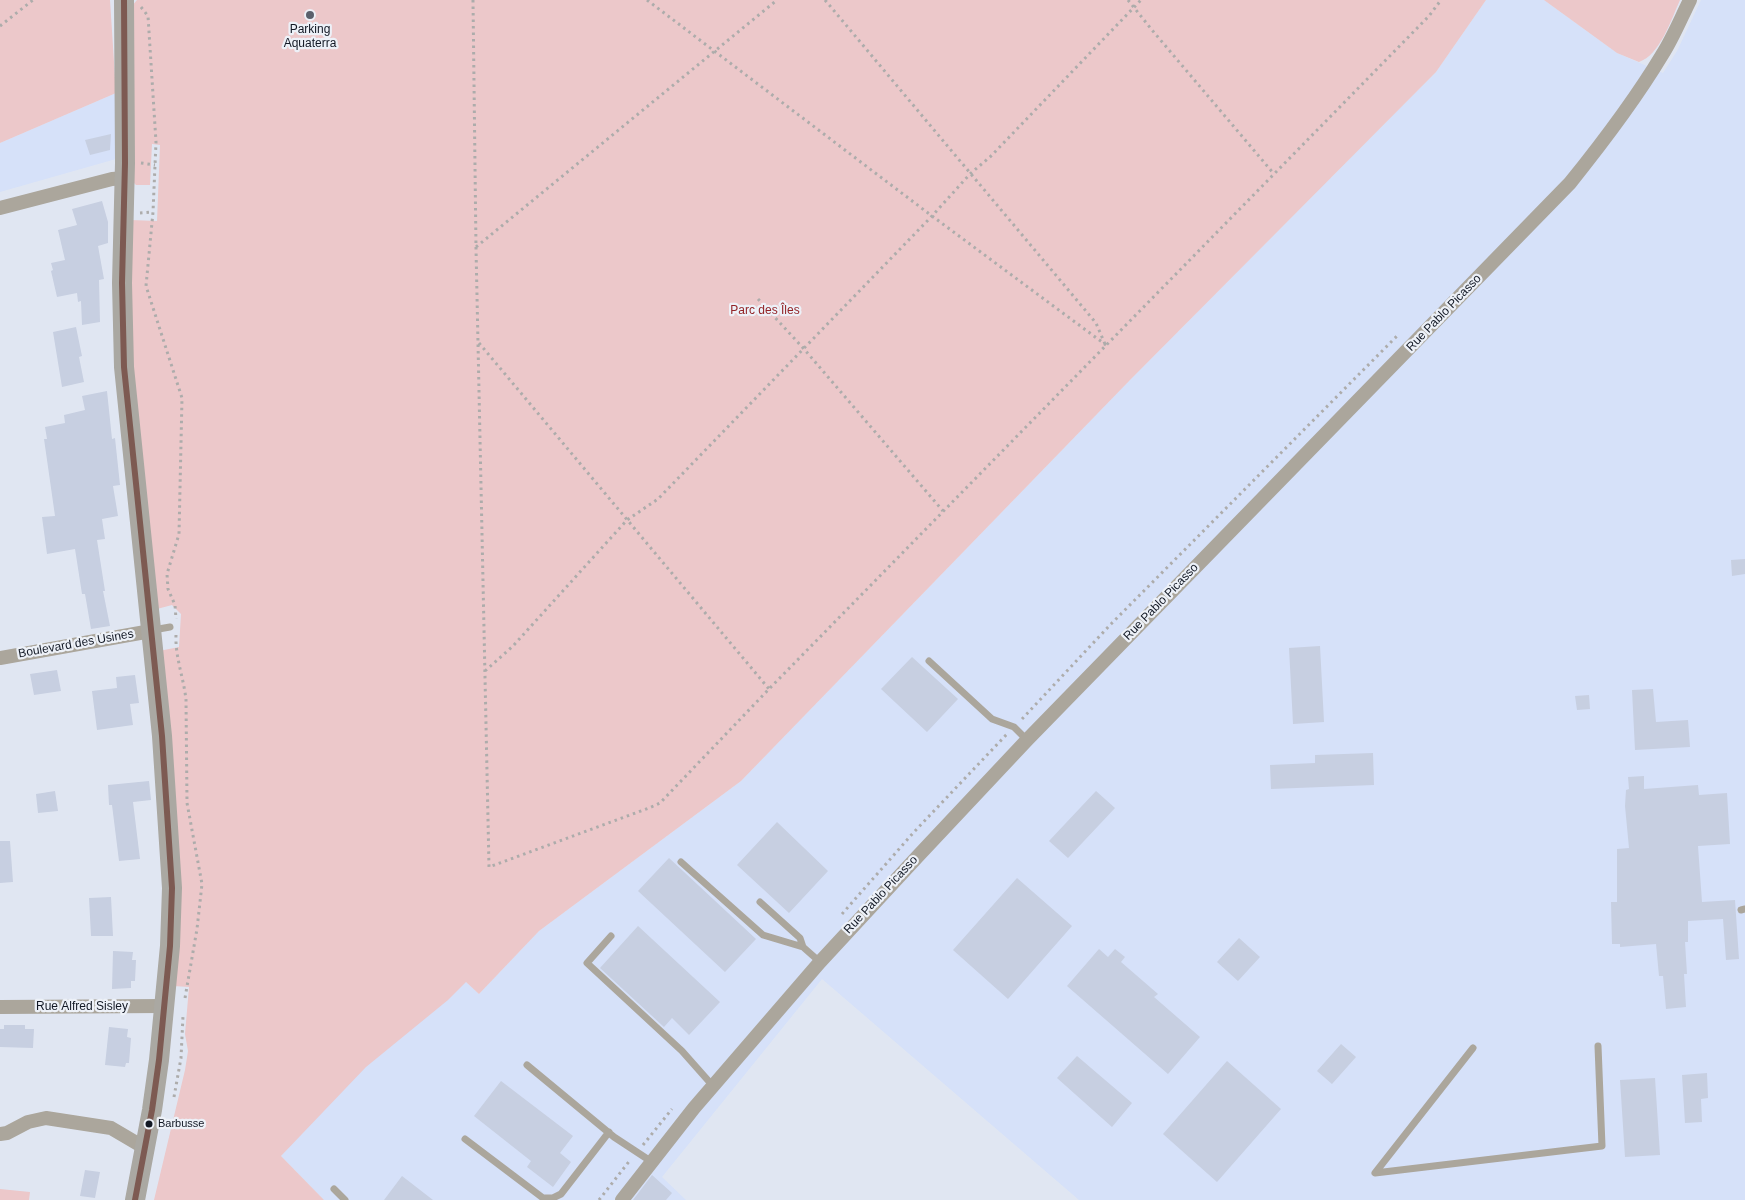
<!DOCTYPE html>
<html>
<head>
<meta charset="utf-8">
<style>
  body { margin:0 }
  canvas { display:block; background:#e0e6f2 }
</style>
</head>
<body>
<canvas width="1745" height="1200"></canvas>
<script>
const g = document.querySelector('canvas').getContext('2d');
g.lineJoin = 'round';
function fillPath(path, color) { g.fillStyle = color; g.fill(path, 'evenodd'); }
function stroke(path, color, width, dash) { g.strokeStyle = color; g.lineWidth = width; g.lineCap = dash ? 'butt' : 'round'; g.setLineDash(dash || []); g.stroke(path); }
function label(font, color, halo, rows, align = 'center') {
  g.font = font + ' Helvetica,sans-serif'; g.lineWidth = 4.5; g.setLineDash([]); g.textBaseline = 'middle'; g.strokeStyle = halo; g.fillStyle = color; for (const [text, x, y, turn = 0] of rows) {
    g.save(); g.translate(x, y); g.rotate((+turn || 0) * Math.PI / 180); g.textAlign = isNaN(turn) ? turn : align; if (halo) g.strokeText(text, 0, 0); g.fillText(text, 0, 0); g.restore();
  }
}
fillPath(new Path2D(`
  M1486,0h58l73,53 46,20 14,-22 24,-51h44v1200h-666l-257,-221 -160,198 24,23h-362l-43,-44 157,-200 41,38 60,-63 202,-150 389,-401 306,-308z
  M116,93v66l-116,33v-49z`), '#d6e1f9');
fillPath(new Path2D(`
  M0,0h110l6,93 -116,50z
  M137,0h1349l-50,72 -306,308 -389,401 -202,150 -60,63 -13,-12 -18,18 -82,67 -85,89 43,44h-170l31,-130 3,-19 -3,-17 4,-47 -16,-1 -14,-335 20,-4 2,-33 -9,-9 -15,4 -25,-228 -2,-161 27,1 3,-76 -8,-1 -2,41h-14l-2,-2 -2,-177z
  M1544,0h136c-9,20 -20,55 -41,62l-22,-9z
  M0,1189l30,3 -1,8h-29z`), '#ecc8ca');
fillPath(new Path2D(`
  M111,134l-1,16 -20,5 -5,-15z
  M102,201l6,21v21l-10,3 6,33 -5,1 1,42 -18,3 -1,-24 -3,1 -1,-9 -20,4 -6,-26 2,-1 -2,-7 14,-3 -7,-30 19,-5 -5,-16z
  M76,327l6,29 -3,1 5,25 -22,5 -9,-55z
  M107,391l5,48 3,-1 5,47 -7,1 5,30 -16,3 3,20 -8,1 8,51h-2l7,35 -19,3 -6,-35h-3l-7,-45 -28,5 -5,-37 13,-1 -11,-77h3l-2,-12 20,-4 -1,-8 21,-5 -3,-14z
  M1745,559v15l-13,2 -1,-16z
  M1320,646l4,76 -31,2 -4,-76z
  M912,657l46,42 -31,33 -46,-43z
  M57,670l4,21 -27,4 -4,-21z
  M135,675l4,28 -9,1 3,21 -36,5 -5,-39 25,-3 -1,-11z
  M1653,689l3,33 32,-2 2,27 -55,3 -3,-60z
  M1589,695l1,14 -13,1 -2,-14z
  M1373,753l1,32 -103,4 -1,-24 45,-2v-8z
  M1644,776v13l54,-4 1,10 28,-2 3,51 -32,2 4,56 33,-2 4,59 -13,1 -3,-41 -35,2v21h-3l2,32h-3l2,33 -20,2 -3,-33h-4l-3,-32 -36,3v-3h-8l-1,-42h6v-53l12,-1 -4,-42 1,-16 3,-1 -1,-12z
  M149,781l2,19 -18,2 7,57 -21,2 -7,-56h-3l-1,-20z
  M55,791l3,20 -20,2 -2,-19z
  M1096,791l19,17 -47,50 -19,-17z
  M777,822l51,49 -39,42 -52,-48z
  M0,841h10l3,41 -13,1z
  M669,858l87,81 -31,33 -87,-81z
  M1017,878l55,48 -64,73 -55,-49z
  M111,897l2,39h-22l-2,-38z
  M638,926l82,76 -31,33 -17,-17 -8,9 -64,-59z
  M1239,938l21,19 -22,24 -21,-19z
  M1099,949l9,8 7,-8 10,8 -4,5 37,32 -4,3 46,40 -32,37 -101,-88z
  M113,951l20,1 -1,8h4l-1,21h-4v7l-19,1z
  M4,1025h21v4h9l-1,19 -33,-1v-18h4z
  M109,1027l19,2 -1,8 4,1 -2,25h-3l-1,4 -20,-2z
  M1341,1044l15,13 -24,27 -15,-13z
  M1077,1056l55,47 -20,24 -55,-49z
  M1227,1061l54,48 -64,73 -54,-48z
  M1707,1073l1,25 -7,1 1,23 -17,1 -3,-48z
  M1655,1078l5,77 -35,2 -5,-77z
  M501,1081l72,55 -13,17 11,9 -18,25 -26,-20 4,-6 -57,-45z
  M85,1170l15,2 -5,26 -15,-2z
  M652,1175l20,18 -6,7h-33z
  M402,1176l31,24h-49z`), '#c7cfe1');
stroke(new Path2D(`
  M473,0l3,248 13,619 160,-59 11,-5 109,-114 660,-673 12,-16
  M647,0l285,216 174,129
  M825,0l271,323 9,21
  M1128,0l24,30 122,144
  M141,7l7,9 8,126 -3,70 -7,74 36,112 -3,136 -12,40 1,15 7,16 1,14
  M0,26l33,-26
  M141,163l14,2
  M140,213l13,-1
  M476,247l301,-247
  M758,299l46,50 139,162
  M479,343l290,346
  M176,635c-1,22 8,44 10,65l1,103 15,81 -5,45 -12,69
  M485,671l28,-25 114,-126 31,-21 274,-283 38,-42 21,-18 150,-156
  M1022,719l89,-95 286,-288
  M842,914l72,-82 93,-98
  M174,1097l7,-39 2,-42
  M643,1145l29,-36
  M599,1200l32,-41`), '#adacab', 3, [2.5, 4]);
stroke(new Path2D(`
  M153,630l17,-3
  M929,661l63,58 22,8 13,13
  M681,862l82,73 40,12 17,15
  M760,902l40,36 3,9
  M1741,910l4,-1
  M611,936l-24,27 95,88 31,35
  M1473,1048l-98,125 227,-27 -4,-100
  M527,1065l87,72 38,25
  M465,1139l78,59h10l8,-4 48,-62
  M334,1189l11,11`), '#aba69c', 7);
stroke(new Path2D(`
  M0,208l112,-29 13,-1
  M0,658l151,-27
  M0,1007l164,-1
  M0,1134l7,-1 21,-11 18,-4 65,10 34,20
  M622,1200l72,-92 126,-146 98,-106 109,-116 543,-557c33,-41 65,-83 92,-128 11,-17 19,-37 28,-55`), '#aba69c', 14);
stroke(new Path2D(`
  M124,0l1,163 -3,120 2,84 38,369 10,152 -2,58 -11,114 -7,50 -17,90`), '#aaa8a2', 20);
stroke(new Path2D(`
  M124,0l1,163 -3,120 2,84 38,369 10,152 -2,58 -11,114 -7,50 -17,90`), '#7d5a52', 6);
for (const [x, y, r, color] of [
  [310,15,5,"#5a606c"],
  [149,1124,4.5,"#121824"]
]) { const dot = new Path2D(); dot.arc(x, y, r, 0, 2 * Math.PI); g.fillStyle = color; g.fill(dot); stroke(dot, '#edf1f8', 2); }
label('11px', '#121824', '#edf1f8', [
  ["Barbusse",158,1124]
], 'left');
label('12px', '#121824', '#edf1f8', [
  ["Parking",310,30],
  ["Aquaterra",310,44]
]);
label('12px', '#932427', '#edf1f8', [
  ["Parc des Îles",765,311]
]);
label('12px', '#121824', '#edf1f8', [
  ["Rue Pablo Picasso",1444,313,-46],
  ["Rue Pablo Picasso",1161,602,-46],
  ["Boulevard des Usines",76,644,-10],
  ["Rue Pablo Picasso",881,895,-47],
  ["Rue Alfred Sisley",82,1007]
]);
</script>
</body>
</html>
